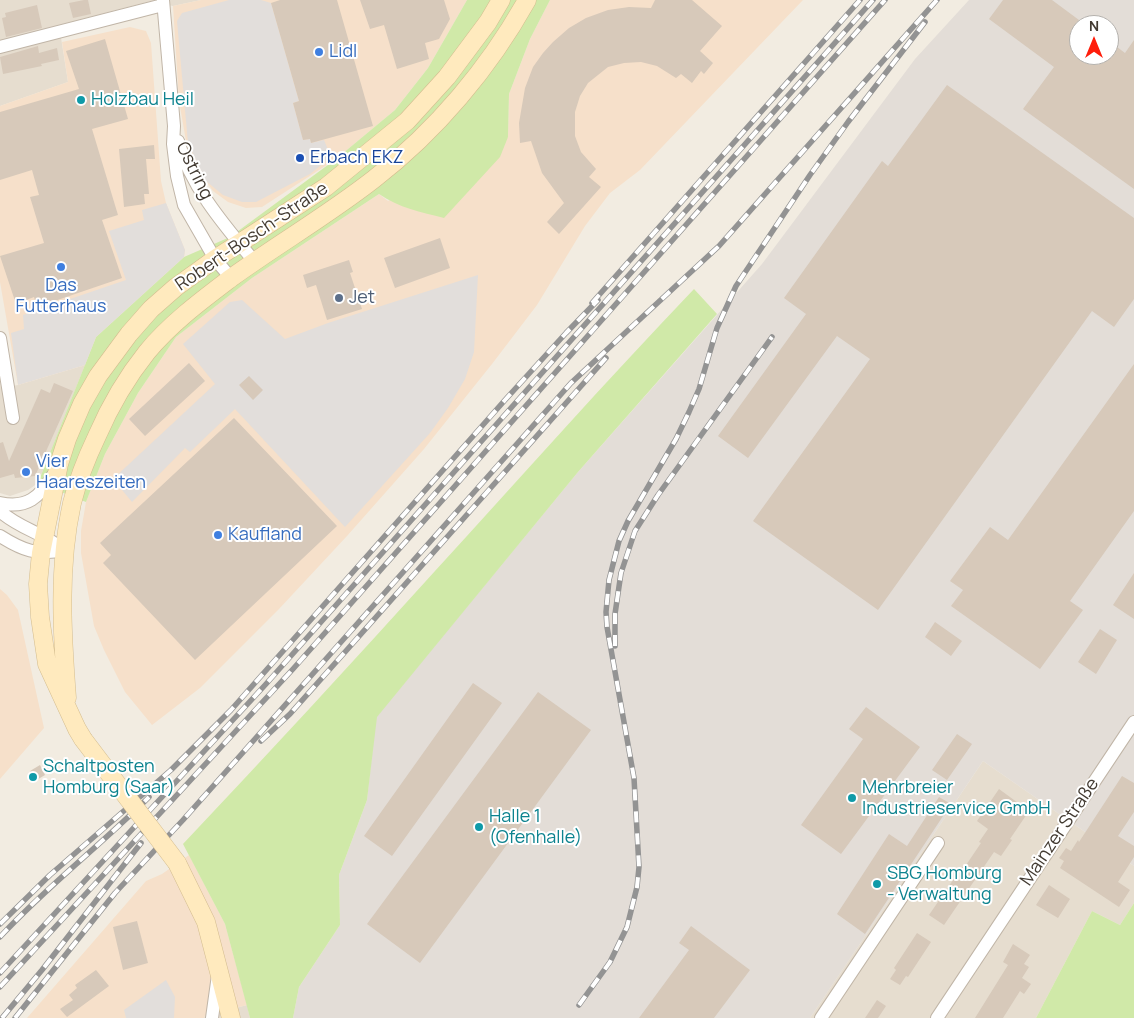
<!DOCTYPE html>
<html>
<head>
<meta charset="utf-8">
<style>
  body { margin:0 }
  #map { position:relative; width:1134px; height:1018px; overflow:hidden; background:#f2ece1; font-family:Manrope,sans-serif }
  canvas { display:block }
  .north { position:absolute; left:1069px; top:15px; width:50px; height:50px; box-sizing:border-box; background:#fff; border:1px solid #b4b1ad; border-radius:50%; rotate:0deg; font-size:14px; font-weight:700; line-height:20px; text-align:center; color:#433b32 }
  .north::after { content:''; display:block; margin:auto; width:18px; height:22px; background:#ff1d0b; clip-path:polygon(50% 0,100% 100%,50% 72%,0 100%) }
</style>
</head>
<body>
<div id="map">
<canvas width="1134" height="1018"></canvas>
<div class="north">N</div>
</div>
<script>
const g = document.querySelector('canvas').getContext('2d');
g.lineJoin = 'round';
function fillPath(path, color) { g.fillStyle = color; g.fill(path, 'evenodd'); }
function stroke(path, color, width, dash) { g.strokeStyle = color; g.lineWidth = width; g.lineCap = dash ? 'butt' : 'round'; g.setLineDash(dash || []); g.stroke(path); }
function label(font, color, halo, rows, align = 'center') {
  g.font = font + ' Manrope,sans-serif'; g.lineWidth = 4; g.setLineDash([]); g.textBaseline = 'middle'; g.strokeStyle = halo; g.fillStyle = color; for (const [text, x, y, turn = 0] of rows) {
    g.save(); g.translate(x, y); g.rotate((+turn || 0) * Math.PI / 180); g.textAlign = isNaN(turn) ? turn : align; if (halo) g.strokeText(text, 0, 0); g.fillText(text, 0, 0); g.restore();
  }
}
fillPath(new Path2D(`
  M0,0h201l-28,6 -22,-5 -92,24 9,57 -68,24z
  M85,365l-47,118 -10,7 -18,6 -10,-3v-110l1,5 17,-3z
  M983,761l151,105v37l-14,22 -28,-14 -56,107h-226z
  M247,1005l3,13h-46l1,-2z`), '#e6ddcf');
fillPath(new Path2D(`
  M201,0h266l-39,68 -33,42 -59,49 -74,48 -16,1 -18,-6 -15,-11 -17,-24 -10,-26 -7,-40 -6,-95z
  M550,0h253l-163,170 -30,23 -25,33 -48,79 -45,59 -68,85 -77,87 -68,73 -79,79 -48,37 -27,-33 -21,-42 -10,-24 -13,-73v-22l5,-29 19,-48 33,-61 38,-56 76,-59 127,-84 9,7 120,-64 1,-43 21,-55z
  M130,27l16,4 5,12 10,138 5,22 19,47 -1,7 -88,80 -11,28 -67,20 -18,-103v-176l68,-24 -6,-40z
  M0,589l7,6 11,15 26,118 -44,51z
  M189,855l36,69 22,81 -42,11 -1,2h-177l119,-137 16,-7z`), '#f6e0ca');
fillPath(new Path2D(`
  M969,0h165v866l-151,-105 -173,257h-517l6,-31 41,-62 -1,-50 28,-75 9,-83 202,-245 184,-208 153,-205zM1079,25h30v30h-30z`), '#e3ddd7');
fillPath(new Path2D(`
  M467,0h83l-20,39 -21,55 -1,43 -8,20 -56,61c-23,-6 -45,-10 -65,-24l-127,84 -76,59 -38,56 -33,61 -19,48 -48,-19 58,-146 88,-80 46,-20 106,-78 59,-49 33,-42z
  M694,289l23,25 -139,158 -201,245 -10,83 -28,75 1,50 -41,62 -6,31h-43l-25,-94 -42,-80c85,-90 169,-181 252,-273 86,-94 171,-190 259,-282z
  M1134,903v115h-98l56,-107 28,14z`), '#d0e9a8');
fillPath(new Path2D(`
  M229,0h32l10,3 28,98 -6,2 10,37 7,-1 1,4 13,-3 7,17 -21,17 -54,28h-14l-19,-7 -17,-14 -18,-38 -11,-122 5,-8z
  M166,203l19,47 -1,7 -88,80 -11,28 -67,20 -7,-52 13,-4 -1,-14 103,-35 -17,-49 35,-11 -2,-10z
  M478,275l-4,77 -9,27 -17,29 -18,25 -85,94 -110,-118 -45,43 -5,-4 -53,54 -19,-23 102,-95 -32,-40 47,-42 12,-2 43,39 43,-16z
  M166,980l9,17 -1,21h-48l-2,-8z`), '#e2dedb');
fillPath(new Path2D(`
  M84,0h4l3,14 -18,4 -4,-15z
  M280,0h57l36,126 -62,17 -1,-4 -7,1 -10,-37 6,-2 -28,-98z
  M360,0h84l6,19 -11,20 -14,4 4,16 -32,10 -13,-44 -14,4z
  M655,0h37l30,26 -22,25 13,12 -9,11 -3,-3 -9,12 -11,-9 -5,4 -19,-12 -16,-4 -17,1 -16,4 -20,16 -8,13 -5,16v24l6,16 15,17 -7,8 12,10 -42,47 -12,-12 17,-19 -22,-30 -11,-32 -11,2 -1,-20 6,-35 8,-21 10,-14 10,-11 16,-14 17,-10 22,-8 21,-3 22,1z
  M1003,0h49l27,20v35h30v-14l16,12 9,-13v149l-111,-80 31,-42 -65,-48z
  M37,5l5,23 -36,9 -4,-19 4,-1 -1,-4z
  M105,39l23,80 -36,10 26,86 -16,5 20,58 -85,29 -3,-10 -18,7 -16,-48 44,-13 -14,-46 9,-2 -7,-25 -32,10v-68l79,-23 -13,-38z
  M38,46l1,7 18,-5 2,12 -18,4 1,2 -39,8 -3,-17z
  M947,85l187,133v81l-20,28 -22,-16 -214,299 -125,-89 117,-162 -33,-23 -89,122 -30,-22 88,-122 -22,-16 98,-137 6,5z
  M154,145l1,14h-9l3,35h-5l1,10 -21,3 -5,-58z
  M440,238l10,30 -55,20 -11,-30z
  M349,260l4,12 -3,1 12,36 -35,11 -11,-35 -9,3 -4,-13z
  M189,363l16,18 -60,55 -16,-17z
  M1134,364v147l-64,90 13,9 -43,59 -89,-63 12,-16 -13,-9 40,-54 18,13z
  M249,376l14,14 -10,10 -14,-15z
  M54,383l19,8 -38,85 -20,2 -1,-4 -14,4v-35l3,-1 6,19 32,-72 9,4z
  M234,418l103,108 -142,134 -92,-97 8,-8 -11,-12z
  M1134,573v46l-21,-14z
  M935,622l27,19 -11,15 -26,-19z
  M1100,629l17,11 -21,34 -18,-12z
  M473,683l29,20 -110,153 -28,-20z
  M538,692l53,38 -171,233 -53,-39z
  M866,707l54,40 -79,107 -40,-29 62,-86 -14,-10z
  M957,734l15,10 -25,36 -15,-10z
  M40,765l5,10 -10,6 -5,-10z
  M1122,776l12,7v29l-16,24 16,10v11l-16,25 12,8 -11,17 -59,-39 4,-7 -5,-3 7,-10 5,3 7,-11 1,2z
  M999,789l30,22 -19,28 2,1 -11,16 -7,-4 -50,73 -15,-10 33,-48 2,1 17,-25 -2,-1 9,-13 -11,-8z
  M939,797l12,7 -86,130 -28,-20 52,-80 18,12z
  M1049,885l21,14 -12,19 -22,-13z
  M137,921l11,42 -25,7 -10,-43z
  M691,926l59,44 -36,48h-75l50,-68 -10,-7z
  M917,933l14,9 -23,35 -2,-1 -6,9 -10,-6 6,-9 -2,-2z
  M1013,944l17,11 -6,9 5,3 -7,11 9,6 -7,10 -4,-3 -17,27h-28l33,-53 -5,-3z
  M96,970l13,16 -42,31 -7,-8 13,-9 -4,-5 8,-7 -2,-3z
  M877,1000l9,6 -8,12h-13z`), '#d7c9ba');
const street = new Path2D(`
  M163,0l11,126 -1,18 4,32 7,29 31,54 16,19
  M0,47l163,-42
  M178,141c13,46 46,84 76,120
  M0,338l13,80
  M0,503c27,6 40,-6 53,-28
  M0,511c18,17 44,22 64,39
  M0,536c22,14 37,20 64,14
  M212,1018l6,-43
  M821,1018l117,-175
  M937,1018l197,-296`);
const secondary = new Path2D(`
  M67,698c-5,-65 -9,-131 5,-195 6,-24 15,-46 25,-67 13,-30 30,-59 50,-84 24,-29 55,-52 84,-74 47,-34 97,-63 143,-99 62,-48 115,-111 153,-179
  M83,739l-6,-10 -30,-65 -7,-47 -2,-33 3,-31 18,-89 8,-25 15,-35 16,-28 31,-42 22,-25 25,-22 39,-28 111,-72 81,-66 40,-44 41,-55 13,-22
  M177,863l29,59 25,96`);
stroke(street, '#c0b5a7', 14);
stroke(secondary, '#d4bd8f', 19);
stroke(street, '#fff', 12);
stroke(secondary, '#ffeabe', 18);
const rail = new Path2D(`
  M592,303l268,-303
  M615,646v-32l6,-41 14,-42 23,-36 114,-158
  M261,741l29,-27 316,-356
  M0,924l50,-49 121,-105 60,-60 274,-310 61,-67 32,-33
  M0,937c46,-50 101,-92 149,-140
  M0,973l266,-289 607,-684
  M0,987l293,-318 592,-669
  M579,1005l31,-43 17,-35 10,-40 2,-20 -5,-89 -27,-151 -1,-15 3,-32 10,-39 9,-20 48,-82 13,-27 10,-23 18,-61 19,-42 74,-111 38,-53 77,-100
  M2,1018l40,-48 99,-127
  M15,1018l100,-125 68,-73 388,-437 148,-137 218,-246`);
stroke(rail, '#939393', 5.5);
stroke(rail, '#fff', 4, [11]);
const secondaryBridge = new Path2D(`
  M83,739l94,124`);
stroke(secondaryBridge, '#d4bd8f', 19, []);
stroke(secondaryBridge, '#ffeabe', 18);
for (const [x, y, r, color] of [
  [319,52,5,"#3f7fe0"],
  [81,100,5,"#0f9aa8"],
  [300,158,5,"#1a4fb4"],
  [61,267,5,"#3f7fe0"],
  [339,298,5,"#5c6f8a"],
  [26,472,5,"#3f7fe0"],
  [218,535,5,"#3f7fe0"],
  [33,777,5,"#0f9aa8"],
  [852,798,5,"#0f9aa8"],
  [479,827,5,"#0f9aa8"],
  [877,884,5,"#0f9aa8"]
]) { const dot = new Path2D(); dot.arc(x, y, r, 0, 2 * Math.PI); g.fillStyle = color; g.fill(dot); stroke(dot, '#fff', 2); }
label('18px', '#366cbe', '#fff', [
  ["Lidl",329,52],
  ["Das",61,286,"center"],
  ["Futterhaus",61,307,"center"],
  ["Vier",36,462],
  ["Haareszeiten",36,483],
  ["Kaufland",228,535]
], 'left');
label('18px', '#0d838f', '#fff', [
  ["Holzbau Heil",91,100],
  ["Schaltposten",43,767],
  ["Homburg (Saar)",43,788],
  ["Mehrbreier",862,788],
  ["Industrieservice GmbH",862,809],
  ["Halle 1",489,817],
  ["(Ofenhalle)",489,838],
  ["SBG Homburg",887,874],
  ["- Verwaltung",887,895]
], 'left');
label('18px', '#164399', '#fff', [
  ["Erbach EKZ",310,158]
], 'left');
label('18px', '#433b32', '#fff', [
  ["Ostring",194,171,64],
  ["Robert-Bosch-Straße",252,237,-34],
  ["Mainzer Straße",1060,832,-56]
]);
label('18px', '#4e5e75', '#fff', [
  ["Jet",349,298]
], 'left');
</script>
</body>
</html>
